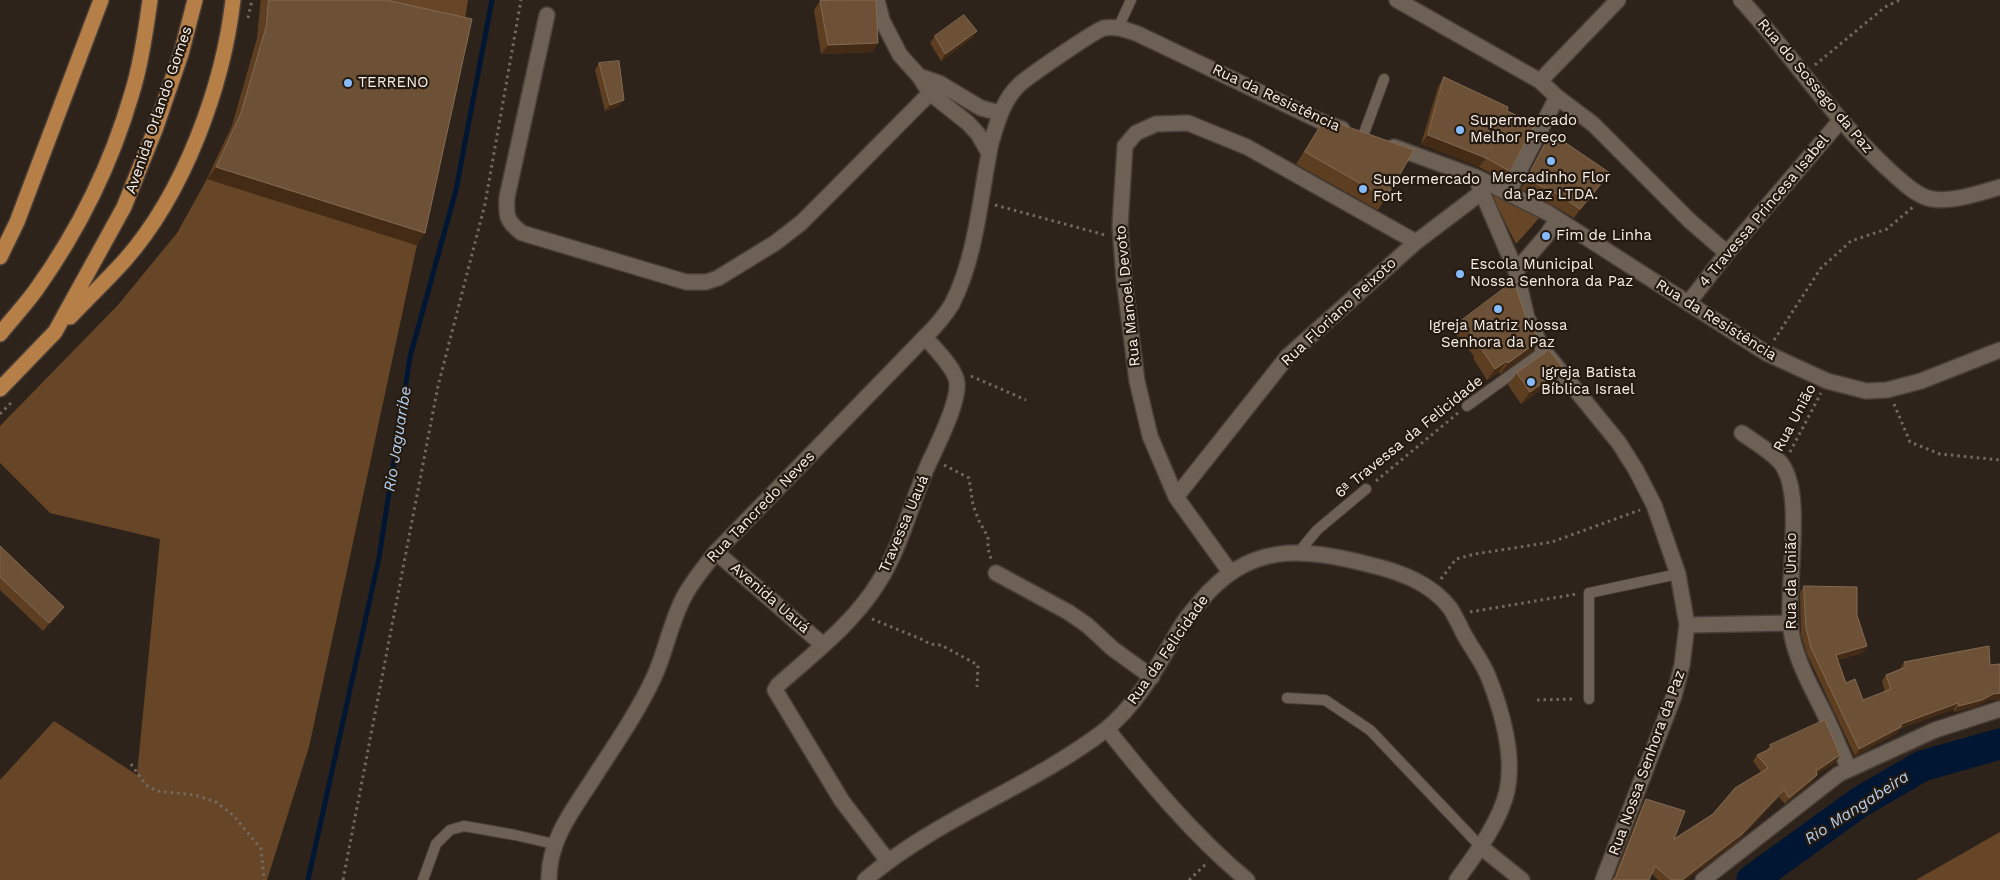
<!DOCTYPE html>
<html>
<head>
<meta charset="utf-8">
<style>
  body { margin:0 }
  canvas { display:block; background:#2e231a }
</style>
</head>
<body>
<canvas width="2000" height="880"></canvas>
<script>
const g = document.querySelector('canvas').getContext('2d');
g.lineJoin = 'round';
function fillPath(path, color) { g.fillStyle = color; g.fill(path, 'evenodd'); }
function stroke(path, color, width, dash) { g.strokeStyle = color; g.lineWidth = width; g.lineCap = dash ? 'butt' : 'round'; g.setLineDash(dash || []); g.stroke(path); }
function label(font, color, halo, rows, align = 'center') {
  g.font = font + ' "Work Sans",sans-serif'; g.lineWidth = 4.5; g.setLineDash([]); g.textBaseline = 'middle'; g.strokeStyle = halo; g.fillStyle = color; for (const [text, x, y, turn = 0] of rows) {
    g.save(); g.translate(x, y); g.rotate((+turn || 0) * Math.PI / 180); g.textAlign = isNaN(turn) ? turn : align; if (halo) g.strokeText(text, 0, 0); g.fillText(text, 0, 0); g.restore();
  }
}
fillPath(new Path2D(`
  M261,0h207l-5,31 -154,716 -42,133h-267v-100l54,-59 83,54 23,-236 -110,-26 -50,-50v-37l118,-121 59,-72 30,-54 25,-53 25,-87z
  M1488,188l52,29 -24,27z
  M2000,832v48h-84z`), '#664627');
stroke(new Path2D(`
  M308,880l71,-322 31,-201 46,-167 36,-190`), '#001632', 5);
stroke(new Path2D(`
  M1752,880l108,-78 62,-36 78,-22`), '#001632', 31);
const lane = new Path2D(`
  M1118,28l13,-28
  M1363,136l21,-57
  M1467,406l77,-55
  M1299,552l18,-22 49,-41
  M1287,698l38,2 45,30 111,117
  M1589,699v-106l89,-19
  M423,880l13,-36 14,-14 14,-4 51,9 39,9`);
const street = new Path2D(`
  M1397,0l143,81 17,16 36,27 97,97 37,32
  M1741,0c51,55 92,119 148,170 10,9 23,22 36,27 20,8 55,-4 75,-10
  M547,15l-40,182c-1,19 -1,24 15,36l164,49h20l12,-4 57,-35 26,-20 38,-38 99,-100
  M1540,81l78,-81
  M1478,183l38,88 30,-35 11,-16
  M1508,193l49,-96
  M1516,271l11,47 17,33 75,92 17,27 18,35 24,69 9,51 -5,40 -8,31 -71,184
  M1689,302l38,-49 113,-132
  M1742,433c12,9 27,17 37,28 29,30 4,133 13,175 6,29 21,54 34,81 8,17 15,34 23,52
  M1176,497l112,-141 128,-114 66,-50
  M716,552l107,93
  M1230,572l-54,-75 -26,-61 -13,-55 -13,-102 -4,-53 5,-80 11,-13 20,-9 32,-1 59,24 169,95
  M996,573l72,39 19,13 26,24 39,28
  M1687,625l102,-2
  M1107,729c43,54 87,107 140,151
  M1481,847l41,33
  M888,861l-46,-60 -67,-111 3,-5c36,-32 77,-63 102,-105 22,-36 31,-77 48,-115 9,-19 31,-63 29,-82 -1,-14 -22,-34 -32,-46
  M865,880c72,-62 164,-92 239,-149 35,-28 54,-66 76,-103 5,-9 12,-17 19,-25 49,-61 102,-56 172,-38 29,7 60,18 79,43 6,9 10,19 15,28 7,13 17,25 23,40 13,32 27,79 19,115 -7,31 -32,64 -50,89
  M1703,880l136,-106 96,-44 65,-21`);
const secondary = new Path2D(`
  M877,0l5,20 18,35 19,21 11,17 38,30 10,11 11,19
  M919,76l20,7 42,25 19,5
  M1394,147l82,30 72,36 218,140 61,28 39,10 21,-1 34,-9 79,-31
  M549,880c-1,-42 28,-75 49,-109 19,-29 42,-63 56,-94 12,-26 17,-57 31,-82 9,-16 20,-29 31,-43l209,-215c10,-10 20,-21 27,-33 25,-49 28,-108 39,-161 6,-20 12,-43 28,-58 8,-8 77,-55 85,-57 12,-2 23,2 34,6l182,87 22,8`);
const primary = new Path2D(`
  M0,257l17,-35 84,-222
  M70,317c18,-19 38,-38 55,-57 59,-67 98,-173 108,-260
  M0,334c12,-15 25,-29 36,-44 42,-59 76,-128 96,-197 9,-29 14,-63 18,-93
  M0,389l55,-57 69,-125 31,-77 26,-76 14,-54`);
stroke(lane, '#483e37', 12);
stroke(street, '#483e37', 18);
stroke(secondary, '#483e37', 18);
stroke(primary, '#483e37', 18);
stroke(new Path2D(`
  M248,18l4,-18
  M1815,65l70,-58 15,-7
  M995,205l110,30
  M1774,340l47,-72 30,-27 36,-12 26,-22
  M971,376l55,24
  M1894,404l16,38 30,12 60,6
  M0,414l12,-12
  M1790,452l31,-59
  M944,465l25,13 4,27 6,16 9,16v12l3,10
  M1376,481l82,-68
  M1441,579l15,-20 19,-5 77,-12 88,-32
  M1470,612l107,-18
  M872,619l49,20 9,5 11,1 37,20 -1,22
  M1537,700l39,-1
  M131,764l15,21 11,6 38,4 21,7 17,13 28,34 3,31
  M343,880l95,-494 47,-182 36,-204
  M1189,880l18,-17`), '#736961', 3, [2.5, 4]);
stroke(lane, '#6d6055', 10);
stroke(street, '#6d6055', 15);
stroke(secondary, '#6d6055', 15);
stroke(primary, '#b67f48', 15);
fillPath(new Path2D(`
  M261,0h125l39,233 -9,12 -209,-66 25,-53 25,-87z
  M820,1l58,42 -6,9 -51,2 -7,-44z
  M935,36l38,1 -32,24 -11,-18z
  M599,63l20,43 -14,5 -10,-41z
  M1444,77l63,34 3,60 -6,9 -25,-13 -58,-23 17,-57z
  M1325,119l61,79 -8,12 -82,-46 21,-33z
  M1551,133l52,49 -29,36 -22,-13 -31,-16 24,-47z
  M1461,321l72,30 -33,23 -1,-2 -12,8 -14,-22 1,-2 -20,-24z
  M1517,373l37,7 -33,24 -13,-19z
  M0,546l59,69 -16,16 -43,-41z
  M1804,586l53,29 10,31 -5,7 -25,7 9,23 17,17 22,-8 -3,-11 4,-6 14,-5v-1l4,-7 85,38 -11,6 -24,6v-3l-55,20 -2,4 -42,23 -48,-102 -6,-20 -1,-42z
  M1770,745l70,10 -4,7 -19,12 -4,7 -28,23 -6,-7 -41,44 -52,39h-28l-6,-6 -39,6 29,-74 4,-7 28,40 39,-25 48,-42 -8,-11 4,-6 9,-4z`), '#5d3e21');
fillPath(new Path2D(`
  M977,31l-4,6 -32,24 4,-7z
  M878,43l-6,9 -51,2 7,-9z
  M624,100l-5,6 -14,5 5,-6z
  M1428,135l58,23 -7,9 -58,-23z
  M216,167l209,66 -9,12 -209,-66z
  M1610,173l-7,9 -29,36 6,-9z
  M1540,340l-7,11 -33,23 8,-11z
  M1507,361l-8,11 -12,8 8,-11z
  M1563,368l-9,12 -33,24 9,-12z
  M64,607l-5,8 -16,16 6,-8z
  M1867,646l-5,7 -31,9 5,-7z
  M2000,693v7h-11l-11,6 -24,6 5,-6 34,-12z
  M1958,703l-4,6 -55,20 -2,4 -42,23 4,-7 42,-25z
  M1840,755l-4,7 -25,16 5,-7z
  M1817,775l-4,6 -28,23 4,-6z
  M1784,790l-5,7 -41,44 -52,39h-4z`), '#432b15');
const building = new Path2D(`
  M269,0h117l86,19 -47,214 -209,-66 25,-54 25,-86z
  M841,0h35l2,43 -50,2 -8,-44z
  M964,15l13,16 -32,23 -10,-18z
  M619,61l5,39 -14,5 -11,-42z
  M1444,77l64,30 -1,4 28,13 -25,47 -24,-13 -58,-23z
  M1325,119l89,31 -28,48 -81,-46z
  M1551,133l59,40 -30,36 -21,-14 -32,-16z
  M1514,281l13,39 13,20 -32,23 -1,-2 -12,8 -15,-22 2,-1 -21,-25z
  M1549,350l14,18 -33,24 -13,-19z
  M0,546l64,61 -15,16 -49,-46z
  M1804,586l53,1v28l10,31 -31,9 10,28 9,-4 8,21 28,-11 -5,-14 20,-8 -2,-5 85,-16 1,19 10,-1v29l-7,1 -11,6 -23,6 -1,-3 -57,21v3l-42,22 -48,-101 -5,-20z
  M1825,720l15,35 -24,16 1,4 -28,23 -5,-8 -42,44 -60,46h-11l-16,-14 -6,14h-36l3,-3 30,-78 39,12 -11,28 39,-25 22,-26 33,-20 -11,-13 15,-7 -2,-3z`);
fillPath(building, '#6d5137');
stroke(building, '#836a52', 1);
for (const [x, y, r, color] of [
  [348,83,5,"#85bbfb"],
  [1460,130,5,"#85bbfb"],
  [1551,161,5,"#85bbfb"],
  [1363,189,5,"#85bbfb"],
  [1546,236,5,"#85bbfb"],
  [1460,274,5,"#85bbfb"],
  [1498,309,5,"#85bbfb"],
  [1531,382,5,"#85bbfb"]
]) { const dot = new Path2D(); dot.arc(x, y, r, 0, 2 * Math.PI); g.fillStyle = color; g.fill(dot); stroke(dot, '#241a10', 2); }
label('15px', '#f7efe9', '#241a10', [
  ["TERRENO",358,83],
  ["Supermercado",1470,121],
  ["Melhor Preço",1470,138],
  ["Mercadinho Flor",1551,178,"center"],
  ["da Paz LTDA.",1551,195,"center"],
  ["Supermercado",1373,180],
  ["Fort",1373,197],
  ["Fim de Linha",1556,236],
  ["Escola Municipal",1470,265],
  ["Nossa Senhora da Paz",1470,282],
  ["Igreja Matriz Nossa",1498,326,"center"],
  ["Senhora da Paz",1498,343,"center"],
  ["Igreja Batista",1541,373],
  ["Bíblica Israel",1541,390]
], 'left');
label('15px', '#f7efe9', '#241a10', [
  ["Rua do Sossego da Paz",1815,86,50],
  ["Rua da Resistência",1276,98,25],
  ["Avenida Orlando Gomes",159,110,-71],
  ["4 Travessa Princesa Isabel",1764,211,-50],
  ["Rua Manoel Devoto",1128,296,-96],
  ["Rua Floriano Peixoto",1339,312,-43],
  ["Rua da Resistência",1716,320,32],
  ["Rua União",1795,418,-62],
  ["6ª Travessa da Felicidade",1409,437,-39],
  ["Rua Tancredo Neves",761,507,-46],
  ["Travessa Uauá",904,524,-67],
  ["Rua da União",1792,581,-90],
  ["Avenida Uauá",770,598,41],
  ["Rua da Felicidade",1168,650,-55],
  ["Rua Nossa Senhora da Paz",1647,763,-70]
]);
label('italic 16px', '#b3ceef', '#241a10', [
  ["Rio Jaguaribe",398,439,-81],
  ["Rio Mangabeira",1857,808,-33]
]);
</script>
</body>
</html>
